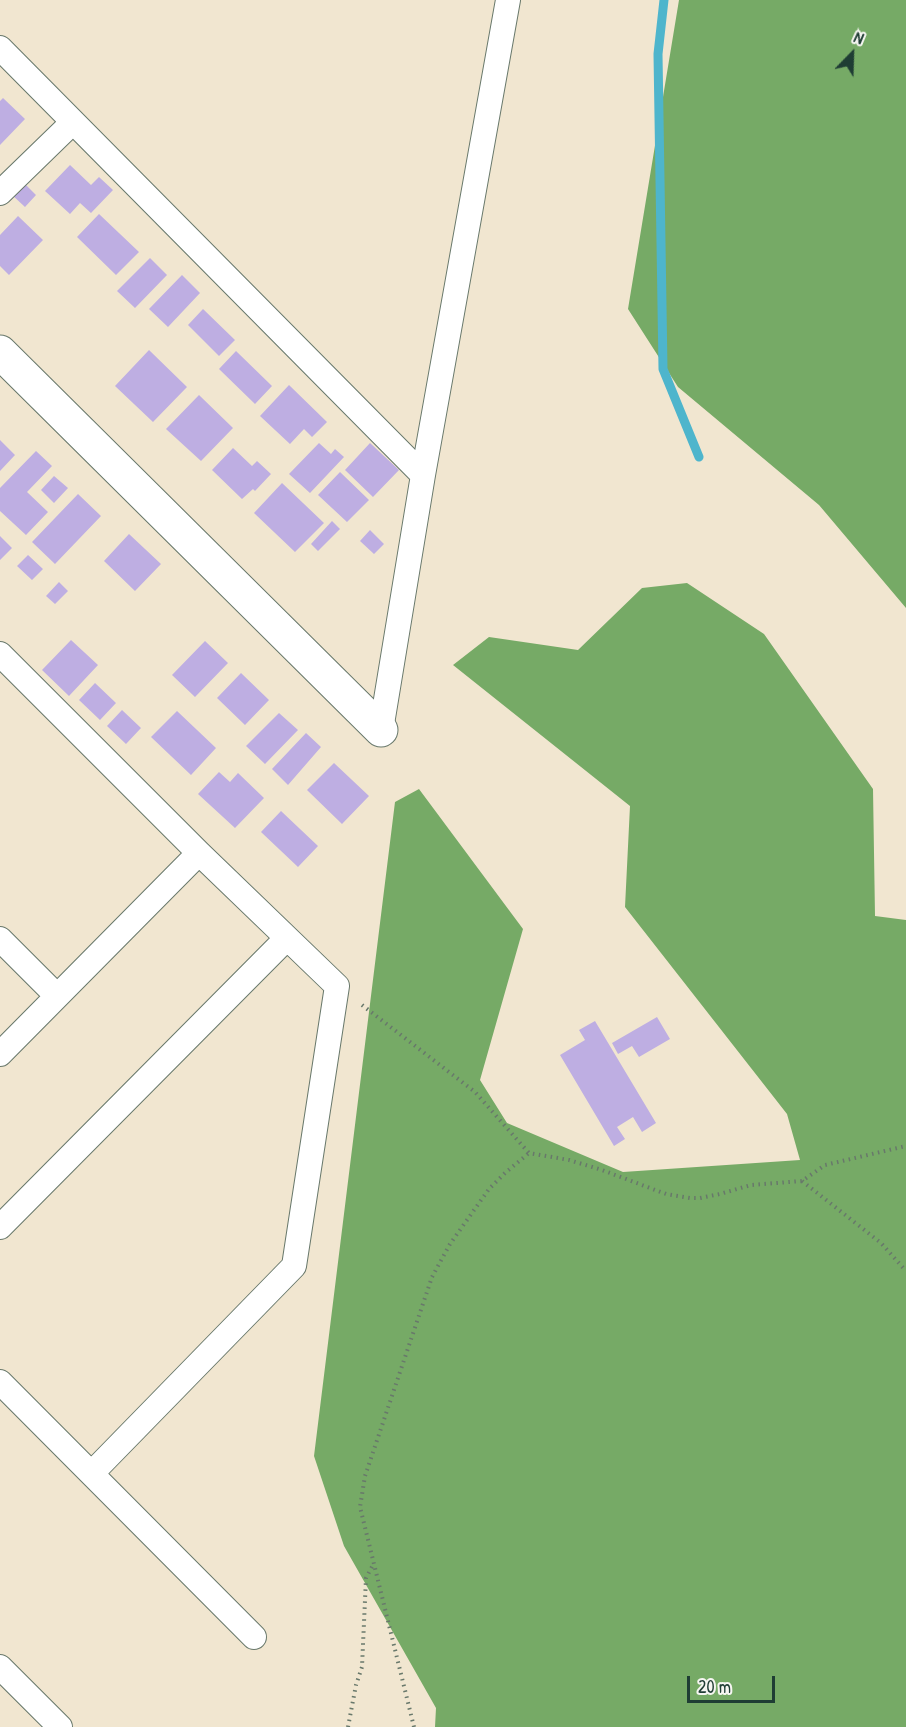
<!DOCTYPE html>
<html>
<head>
<meta charset="utf-8">
<style>
  body { margin:0 }
  #map { position:relative; width:906px; height:1727px; overflow:hidden; background:#f1e6d0; font-family:"Patrick Hand",sans-serif }
  canvas { display:block }
  .north { position:absolute; left:822px; top:24px; width:60px; height:60px; -webkit-text-stroke:4px #f6f6f2; paint-order:stroke; rotate:23deg; font-size:16px; font-weight:700; line-height:24px; text-align:center; color:#1f3d34 }
  .north::after { content:''; display:block; margin:auto; width:21px; height:27px; background:#1f3d34; clip-path:polygon(50% 0,100% 100%,50% 72%,0 100%) }
  .scale { position:absolute; left:687px; top:1676px; width:88px; height:27px; box-sizing:border-box; border:3px solid #1f3d34; border-top:0; padding-left:8px; font-size:18px; line-height:21px; white-space:nowrap; color:#1f3d34; -webkit-text-stroke:4px #f6f6f2; paint-order:stroke }
</style>
</head>
<body>
<div id="map">
<canvas width="906" height="1727"></canvas>
<div class="north">N</div>
<div class="scale">20 m</div>
</div>
<script>
const g = document.querySelector('canvas').getContext('2d');
g.lineJoin = 'round';
function fillPath(path, color) { g.fillStyle = color; g.fill(path, 'evenodd'); }
function stroke(path, color, width, dash) { g.strokeStyle = color; g.lineWidth = width; g.lineCap = dash ? 'butt' : 'round'; g.setLineDash(dash || []); g.stroke(path); }
fillPath(new Path2D(`
  M679,0h227v608l-87,-103 -141,-118 -50,-78z
  M687,583l77,51 109,155 2,127 31,4v807h-471l1,-19 -92,-162 -30,-90 81,-654 24,-13 104,140 -43,151 27,43 116,49 177,-12 -13,-46 -162,-207 5,-101 -177,-141 36,-28 89,13 64,-62z`), '#76aa66');
stroke(new Path2D(`
  M664,0l-6,54 5,315 36,88`), '#4eb5cc', 9);
fillPath(new Path2D(`
  M3,98l22,21 -25,26v-44z
  M70,165l21,20 8,-8 14,13 -22,23 -11,-10 -10,11 -25,-23z
  M23,182l13,13 -11,12 -14,-13z
  M99,214l40,38 -23,23 -39,-38z
  M18,216l25,24 -34,35 -9,-9v-31z
  M150,258l17,17 -32,33 -18,-17z
  M182,275l18,18 -32,34 -19,-18z
  M203,309l32,31 -16,16 -31,-31z
  M149,350l38,37 -34,35 -38,-36z
  M236,351l36,35 -17,18 -36,-35z
  M289,385l38,37 -15,15 -8,-8 -14,15 -30,-28z
  M199,395l34,33 -32,33 -35,-32z
  M0,440l15,15 -15,16z
  M319,443l12,11 4,-5 9,8 -34,36 -21,-19z
  M370,443l29,27 -26,27 -28,-27z
  M233,448l19,18 5,-5 14,13 -16,17 -2,-2 -11,10 -30,-29z
  M36,451l16,15 -25,26 21,20 -22,23 -26,-24v-23z
  M340,472l29,28 -22,22 -29,-27z
  M54,476l14,12 -14,15 -13,-13z
  M282,483l42,40 -29,29 -41,-39z
  M78,494l23,22 -46,48 -23,-22z
  M332,521l8,8 -22,22 -7,-7z
  M370,530l14,14 -10,10 -14,-13z
  M129,534l32,30 -26,27 -31,-30z
  M0,536l12,12 -12,12z
  M28,555l15,14 -11,11 -15,-14z
  M59,582l9,9 -13,13 -9,-8z
  M71,640l27,25 -29,31 -27,-26z
  M205,641l23,22 -33,34 -23,-22z
  M241,673l28,27 -24,25 -28,-27z
  M95,683l21,20 -16,17 -21,-20z
  M122,710l19,18 -15,16 -19,-18z
  M177,711l39,37 -25,27 -40,-38z
  M279,713l19,17 -33,34 -19,-18z
  M306,733l15,14 -33,38 -16,-16z
  M334,763l35,33 -27,28 -35,-34z
  M219,772l11,10 8,-9 26,25 -29,30 -37,-34z
  M281,811l37,35 -20,21 -37,-35z
  M657,1017l13,22 -31,18 -7,-11 -14,8 -6,-11z
  M595,1021l61,102 -14,9 -9,-15 -16,10 8,12 -11,7 -54,-91 25,-15 -6,-10z`), '#beaee2');
const street = new Path2D(`
  M0,48l423,427
  M0,193l73,-71
  M0,654l199,199 138,133 -43,280 -202,207
  M381,730l42,-255 85,-475
  M0,939l57,57
  M0,1054l199,-201
  M0,1227l287,-289
  M0,1382l254,255
  M0,1667l60,60`);
const secondary = new Path2D(`
  M0,352l381,378`);
stroke(street, '#68786b', 26);
stroke(secondary, '#68786b', 35);
stroke(new Path2D(`
  M362,1005l113,87 54,61 40,7 33,10 64,24 24,4h10l20,-4 31,-9 51,-4 23,-16 81,-19
  M802,1181l79,62 25,28
  M348,1727l8,-42 6,-18 4,-89 8,-15
  M414,1727l-54,-220 5,-31 67,-199 18,-33 39,-55 16,-16 24,-20`), '#68786b', 4, [1.5, 4.5]);
stroke(street, '#fff', 24);
stroke(secondary, '#fff', 33);
</script>
</body>
</html>
